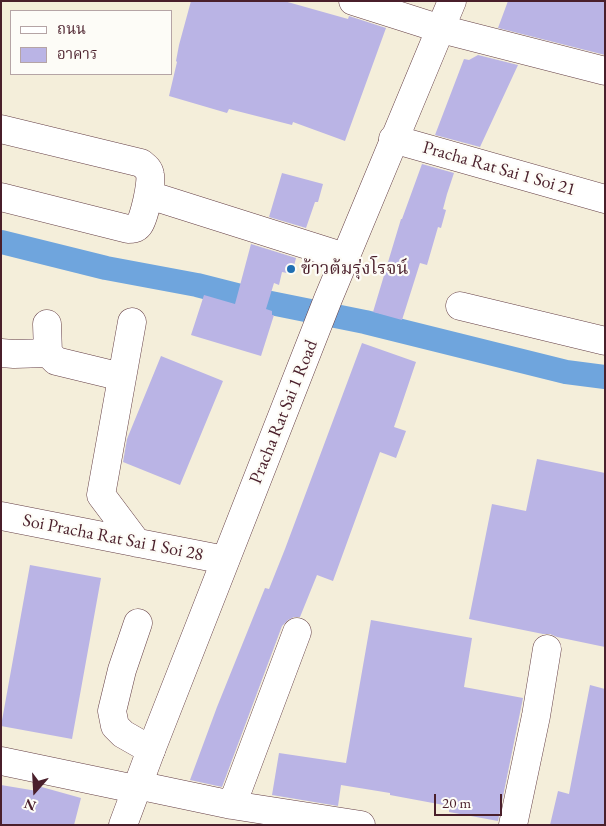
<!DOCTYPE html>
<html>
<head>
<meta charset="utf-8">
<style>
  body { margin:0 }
  #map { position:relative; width:606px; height:826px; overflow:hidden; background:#f4eeda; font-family:"EB Garamond","Noto Serif Thai",serif }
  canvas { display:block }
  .frame { position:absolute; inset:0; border:2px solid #4a1f2b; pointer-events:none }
  .legend { position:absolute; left:10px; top:10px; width:162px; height:65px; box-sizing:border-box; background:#fdfcf7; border:1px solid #b5a4a5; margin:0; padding:6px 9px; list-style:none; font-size:15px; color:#4a1f2b }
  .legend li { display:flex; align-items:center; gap:10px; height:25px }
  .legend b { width:25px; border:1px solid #b5a4a5 }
  .north { position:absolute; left:10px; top:766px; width:50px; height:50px; -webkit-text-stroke:4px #fdfcf7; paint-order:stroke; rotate:199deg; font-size:14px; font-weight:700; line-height:20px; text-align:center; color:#4a1f2b }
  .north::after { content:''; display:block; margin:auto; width:18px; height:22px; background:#4a1f2b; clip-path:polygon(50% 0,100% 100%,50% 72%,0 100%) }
  .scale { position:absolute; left:434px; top:794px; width:68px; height:22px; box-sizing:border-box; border:2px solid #4a1f2b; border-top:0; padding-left:6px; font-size:15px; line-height:18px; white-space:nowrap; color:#4a1f2b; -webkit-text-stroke:4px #fdfcf7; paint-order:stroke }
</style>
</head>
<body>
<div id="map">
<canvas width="606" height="826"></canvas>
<div class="frame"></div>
<ul class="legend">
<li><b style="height:6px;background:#fff"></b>ถนน</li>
<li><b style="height:14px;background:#bab4e5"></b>อาคาร</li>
</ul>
<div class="north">N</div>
<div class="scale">20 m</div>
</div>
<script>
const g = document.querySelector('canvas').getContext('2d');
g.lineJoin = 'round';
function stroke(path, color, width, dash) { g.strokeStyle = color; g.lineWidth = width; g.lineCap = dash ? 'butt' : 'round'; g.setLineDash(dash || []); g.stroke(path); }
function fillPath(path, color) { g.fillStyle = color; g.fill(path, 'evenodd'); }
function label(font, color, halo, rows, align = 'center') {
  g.font = font + ' "EB Garamond","Noto Serif Thai",serif'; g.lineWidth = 4.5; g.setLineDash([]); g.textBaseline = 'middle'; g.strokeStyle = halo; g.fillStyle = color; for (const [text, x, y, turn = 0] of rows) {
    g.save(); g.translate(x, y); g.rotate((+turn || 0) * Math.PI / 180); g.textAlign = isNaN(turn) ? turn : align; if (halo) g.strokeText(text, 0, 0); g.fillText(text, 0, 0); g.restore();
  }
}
stroke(new Path2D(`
  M1,242l105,26 91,17 59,15 109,22 201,50 39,5`), '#6fa5dd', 24);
fillPath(new Path2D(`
  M191,1h93l64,18 1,-3 37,12 -41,113 -52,-19 -1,3 -63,-16 -2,4 -58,-17 8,-34 -1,-1 3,-16z
  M508,1h97v54l-107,-27z
  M478,55l40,10 -38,82 -45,-12 29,-76 5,1z
  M422,164l32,9 -7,21 -4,15 3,1 -5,18 -3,-1 -11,38 -7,-2 -18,57 -29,-8 28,-93h1z
  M282,173l41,11 -5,18h-3l-9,26 -37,-11z
  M251,244l45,14 -4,16 -10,-2 -3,13 -5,-2 -8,26 6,2v4h2l-13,41 -70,-21 13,-40 31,9z
  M362,343l54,19 -22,65 12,4 -10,27 -16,-6 -47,129 -16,-6 -17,42h-6l-6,3 -6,6 -60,161 -32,-7 27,-73 48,-119 4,1 16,-40z
  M161,356l62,25 -43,104 -57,-23 4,-23z
  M537,459l68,14v174l-48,-10 -7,-3h-7l-74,-15 23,-115 34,7z
  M30,565l71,13 -29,161 -71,-13z
  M371,620l101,18 -8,49 59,11 -25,123 -49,-9v-6l-59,-11v-2l-49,-8 -3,21 -66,-11 7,-42 67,10z
  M590,685l15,4v136h-55l8,-34 11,3z
  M1,785l36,6 1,-5 43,12 -7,27h-73z`), '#bab4e5');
const minor = new Path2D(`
  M353,1l88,28 164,42
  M1,129l140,34c5,4 8,6 9,12 2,8 -6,44 -11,50 -3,4 -7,4 -11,4l-127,-32
  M393,139l212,60
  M149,195l196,62
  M460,306l145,35
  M132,322l-31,173 36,48
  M47,324l1,29 8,8 66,16
  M1,353l13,1 34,-1
  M1,516l224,44
  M138,623l-16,47 -10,41 3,15 8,8 28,16
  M1,761l134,28
  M137,785l95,20 129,20
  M232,805l65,-173
  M513,825l23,-109 11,-67`);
const major = new Path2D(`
  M123,825l28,-75 177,-451 124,-298`);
stroke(minor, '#643e45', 29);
stroke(major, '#643e45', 29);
stroke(minor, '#fff', 28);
stroke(major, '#fff', 28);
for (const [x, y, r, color] of [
  [291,269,5,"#1f6fb2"]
]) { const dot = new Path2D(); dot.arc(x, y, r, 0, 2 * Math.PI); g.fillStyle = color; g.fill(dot); stroke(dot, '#fdfcf7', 2); }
label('18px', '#4a1f2b', '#fdfcf7', [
  ["Pracha Rat Sai 1 Soi 21",499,169,16],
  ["Pracha Rat Sai 1 Road",284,412,-68],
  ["Soi Pracha Rat Sai 1 Soi 28",113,538,11]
]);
label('18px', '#4a1f2b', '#fdfcf7', [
  ["ข้าวต้มรุ่งโรจน์",301,269]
], 'left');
</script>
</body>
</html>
